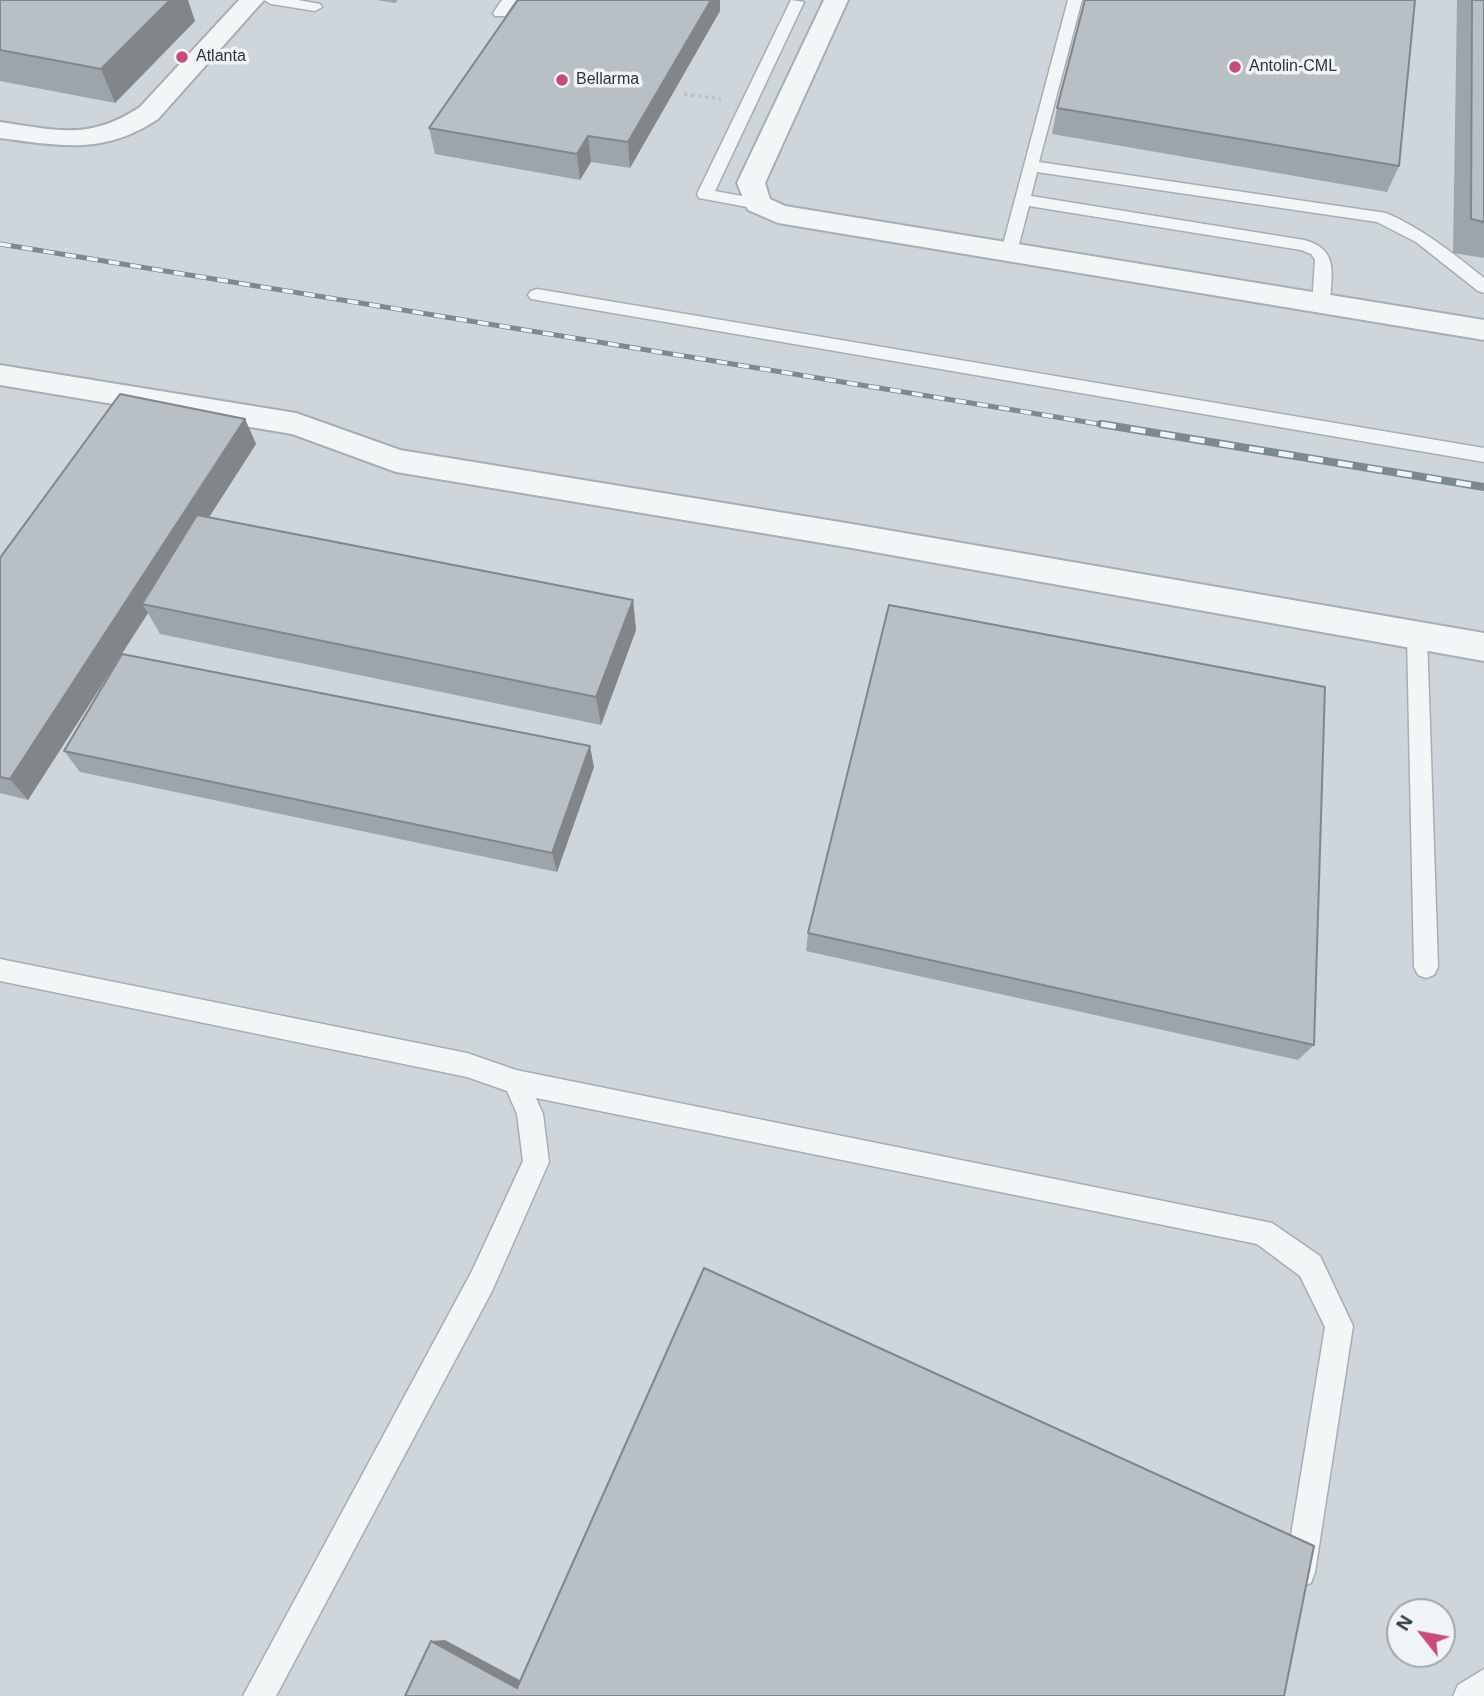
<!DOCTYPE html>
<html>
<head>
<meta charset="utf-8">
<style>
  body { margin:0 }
  #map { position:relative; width:1484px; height:1696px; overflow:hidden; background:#e1e6e9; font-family:Arial,sans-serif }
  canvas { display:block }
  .north { position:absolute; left:1386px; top:1598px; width:70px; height:70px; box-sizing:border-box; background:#f0f4f6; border:2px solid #a1a8ad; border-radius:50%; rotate:301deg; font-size:19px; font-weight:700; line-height:28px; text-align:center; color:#2a3740 }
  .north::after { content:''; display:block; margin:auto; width:24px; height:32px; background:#c84c7a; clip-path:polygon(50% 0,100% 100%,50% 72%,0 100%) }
</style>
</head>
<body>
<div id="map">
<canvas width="1484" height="1696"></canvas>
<div class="north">N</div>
</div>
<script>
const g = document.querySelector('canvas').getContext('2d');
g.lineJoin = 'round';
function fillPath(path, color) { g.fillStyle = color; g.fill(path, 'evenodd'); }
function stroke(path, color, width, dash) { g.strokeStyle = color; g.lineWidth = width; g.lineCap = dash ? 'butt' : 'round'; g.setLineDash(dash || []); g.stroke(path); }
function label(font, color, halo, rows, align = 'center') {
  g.font = font + ' Arial,sans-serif'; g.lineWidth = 7; g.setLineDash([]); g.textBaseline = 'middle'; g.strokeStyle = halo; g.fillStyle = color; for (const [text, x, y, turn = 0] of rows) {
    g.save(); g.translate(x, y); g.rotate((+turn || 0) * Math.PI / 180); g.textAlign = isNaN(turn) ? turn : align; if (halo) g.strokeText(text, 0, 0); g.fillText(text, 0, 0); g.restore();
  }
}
fillPath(new Path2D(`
  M0,0h1484v1696h-1484zM1400,1612h42v42h-42z`), '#cfd6db');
const service = new Path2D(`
  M264,0h34l22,4 2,3 -7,4 -44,-7z
  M502,0h14l-11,16h-10l-2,-3z
  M791,0l13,2 -89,189 43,8 8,5 -8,5 -59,-11 -2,-4z
  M1068,0h14l-43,162 347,51c37,16 67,40 98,65v15l-6,-2 -62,-49 -39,-20 -340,-50 -6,24 273,44c36,9 27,35 26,65l-9,6 -9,-6 3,-45 -4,-6 -10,-4 -272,-44 -12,46 -2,4h-12l-2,-4z
  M537,289l947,159v14l-953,-163 -3,-4 3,-4z
  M1417,627l7,2 3,6 11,332 -4,8 -8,3 -8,-3 -4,-8 -7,-332 3,-6z
  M0,959l467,94 49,17 756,153 48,33 33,70 -38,246 -4,11 -11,4 -11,-4 -4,-11 40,-245 -25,-51 -43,-32 -721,-146 7,16 6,48 -4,9 -53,120 -216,405h-33l229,-425 51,-110 -6,-47 -10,-23 -40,-14 -467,-96z
  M1484,1669v27h-31l5,-11z`);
const minor = new Path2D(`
  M239,0h25l-106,119c-54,36 -97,27 -158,19v-16c56,8 89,19 140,-15z
  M824,0h24l-83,183 5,16 15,7 699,114v20l-706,-117 -30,-13 -11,-27z
  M0,365l296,48 104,37 452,74 632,109v28l-632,-113 -456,-76 -104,-38 -292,-49z`);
stroke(service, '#a6aeb3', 3);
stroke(minor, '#a6aeb3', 4);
stroke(new Path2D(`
  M684,94l37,5`), '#bbc1c4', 3.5, [3.5, 3.5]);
fillPath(service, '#f3f6f7');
fillPath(minor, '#f3f6f7');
const railFar1 = new Path2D(`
  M0,244l1111,182`);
const rail = new Path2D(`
  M1101,424l383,63`);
stroke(railFar1, '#7b8992', 5);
stroke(rail, '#7b8992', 8);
stroke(railFar1, '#f0f4f6', 3.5, [11]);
stroke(rail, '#f0f4f6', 5, [15]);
fillPath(new Path2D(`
  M0,0l195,21 -80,82 -115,-22z
  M377,0h21l-3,3z
  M1457,0h27v258l-31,-5z
  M720,11l-90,157 -39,-6 -11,18 -145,-26 -6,-26z
  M1057,108l342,58 -12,26 -335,-58z
  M245,419l11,25 -47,73 424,83 3,30 -35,95 -441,-91 -12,-21 -120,187 -28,-7v-235z
  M64,751l530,16 -37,105 -477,-100z
  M808,933l506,112 -16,15 -492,-109z`), '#9ea5aa');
fillPath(new Path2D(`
  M170,0h18l7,21 -80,82 -14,-34z
  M711,0h9v11l-90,157 -2,-26z
  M588,136l3,26 -11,18 -3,-26z
  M245,419l11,25 -104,162 -10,-2 6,9 -120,187 -18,-21z
  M633,600l3,30 -35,95 -5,-28z
  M590,746l4,21 -37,105 -5,-19z
  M445,1640l82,44 -10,4 -86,-47z`), '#81868b');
const building = new Path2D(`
  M0,0h170l-69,69 -101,-19z
  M518,0h193l-83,142 -40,-6 -11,18 -148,-26z
  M1085,0h330l-16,166 -342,-58z
  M1472,0h12v222l-13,-3z
  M120,394l125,25 -235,360 -10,-2v-219z
  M197,515l436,85 -37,97 -454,-93z
  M889,605l436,82 -11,358 -506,-112z
  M122,654l468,92 -38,107 -488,-102z
  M704,1268l610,278 -30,150h-879l26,-55 86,47z`);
fillPath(building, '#b8c0c6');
stroke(building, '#81868b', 2);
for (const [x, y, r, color] of [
  [182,57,7,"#c84c7a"],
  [1235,67,7,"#c84c7a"],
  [562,80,7,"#c84c7a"]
]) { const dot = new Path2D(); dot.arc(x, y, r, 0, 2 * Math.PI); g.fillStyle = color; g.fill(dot); stroke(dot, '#f0f4f6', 2.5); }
label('16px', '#2a3740', '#f0f4f6', [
  ["Atlanta",196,57],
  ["Antolin-CML",1249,67],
  ["Bellarma",576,80]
], 'left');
</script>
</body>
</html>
